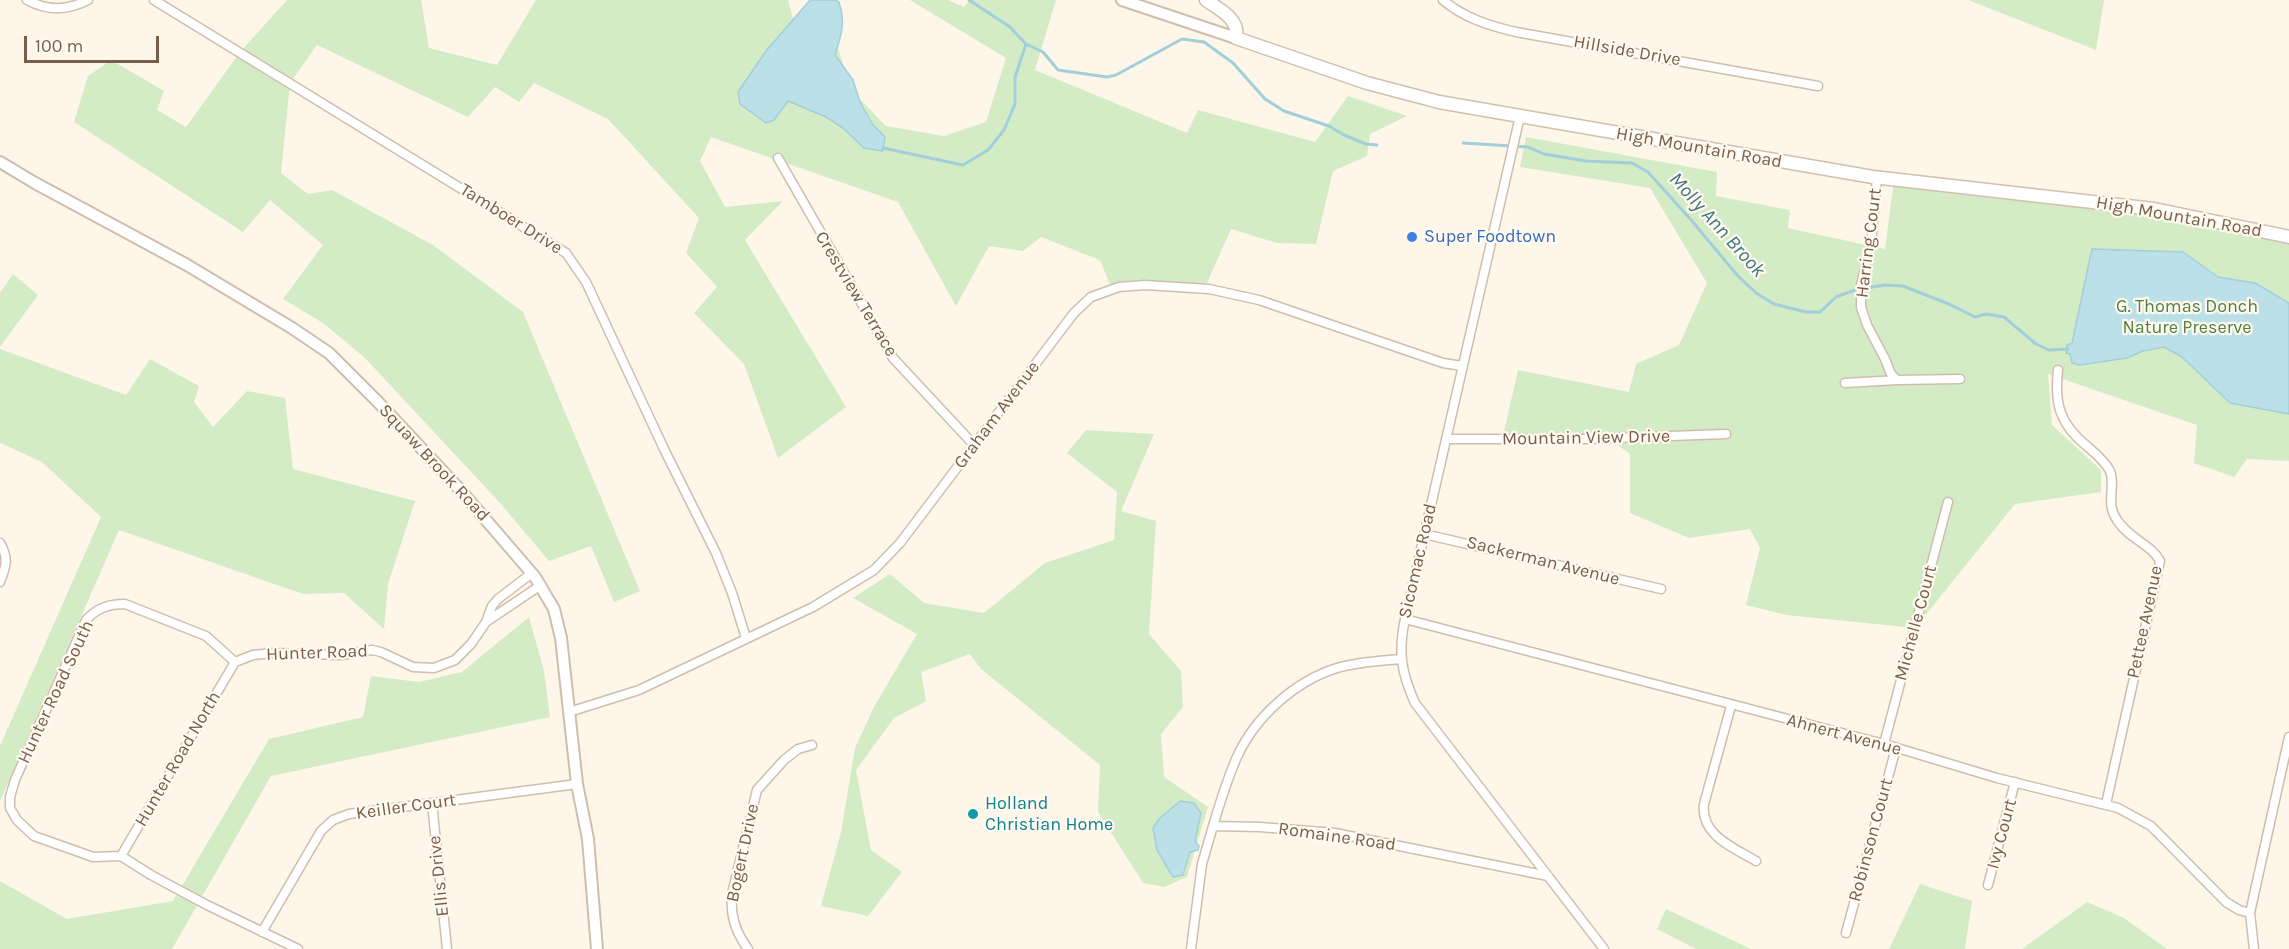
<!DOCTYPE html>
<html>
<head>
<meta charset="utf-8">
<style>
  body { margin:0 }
  #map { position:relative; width:2289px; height:949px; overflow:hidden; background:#fdf6e9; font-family:Karla,sans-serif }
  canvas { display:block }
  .scale { position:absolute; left:24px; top:36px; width:135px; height:27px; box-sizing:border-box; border:3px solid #795d4b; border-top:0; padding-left:8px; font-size:18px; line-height:21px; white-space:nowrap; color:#795d4b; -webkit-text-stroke:4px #fffaf0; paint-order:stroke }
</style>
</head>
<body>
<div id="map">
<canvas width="2289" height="949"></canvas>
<div class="scale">100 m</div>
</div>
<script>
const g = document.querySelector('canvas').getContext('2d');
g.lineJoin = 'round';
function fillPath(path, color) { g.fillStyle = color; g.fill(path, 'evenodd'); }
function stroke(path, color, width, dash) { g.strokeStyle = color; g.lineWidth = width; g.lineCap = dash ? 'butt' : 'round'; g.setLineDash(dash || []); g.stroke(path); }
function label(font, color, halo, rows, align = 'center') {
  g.font = font + ' Karla,sans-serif'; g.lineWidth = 4.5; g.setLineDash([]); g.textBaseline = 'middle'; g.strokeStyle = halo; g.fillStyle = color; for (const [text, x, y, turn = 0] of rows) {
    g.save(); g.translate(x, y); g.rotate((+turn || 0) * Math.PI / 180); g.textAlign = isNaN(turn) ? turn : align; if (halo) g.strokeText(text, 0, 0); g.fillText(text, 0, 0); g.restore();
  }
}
fillPath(new Path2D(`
  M287,0h134l8,48 68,17 39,-65h252l6,22 34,-6 23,74 35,36 58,10 42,-14 20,-64 -96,-58h38l16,7 6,-7h86l-21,70 152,63 11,-23 117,32 33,-46 59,20 -37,18 -3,22 -34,15 -17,73 -39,-1 -46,-14 -28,63h-22l-70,-5 -11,-27 -59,-23 -18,14 -34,-5 -33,60 -58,-104 -187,-65 -11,24 25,46 58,-6 -38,39 101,167 -68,51 -34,-94 -50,-51 23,-26 -31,-34 13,-35 -91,-99 -74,-36 -15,19 -24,-15 -27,30 -151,-72 -27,38 -9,90 27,21 24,-4 101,55 90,67 117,279 -26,11 -23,-56 -42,15 -48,-57 -136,-146 -42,-35 -40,-24 40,-54 -53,-45 -27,32 -169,-110 14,-46 23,-16 53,31 -7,19 29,17 54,-75z
  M1968,0h136l-8,50z
  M1526,137l191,35 -1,24 74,14 -2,18 97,21 9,-69 197,21 198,36v224l-42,-2 -13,18 -40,-14 3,-38 -149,-51 4,51 49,45v22l-86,12 -100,124 -129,-13 -40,-10 14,-57 -10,-19 -61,9 -59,-25v-59l-22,-16 -105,-2 15,-66 111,22 7,-28 43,-19 28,-62 -57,-95 -130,-21z
  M13,274l25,21 -38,52v-54z
  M0,349l126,46 24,-36 49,27 -5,16 19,25 34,-36 38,7 8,71 122,32 -27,83 -4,45 -40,-36 -41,1 -184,-64 -119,271v-55l101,-229 -59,-55 -42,-19z
  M1086,430l68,4 -33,77 35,10 -7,113 32,37 2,36 -22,27 3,43 44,30 -21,70 -23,10 -21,-4 -45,-71 2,-47 -119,-96 -11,-15 -49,18 5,29 -32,17 -38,52 15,80 31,22 -34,44 -47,-10 20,-74 14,-84 20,-43 42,-71 -64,-36 37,-24 34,29 60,10 61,-50 69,-23 3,-48 -50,-39z
  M529,617l15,54 6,46 -279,59 -99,173h-172v-68l67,38 106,-18 96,-162 94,-22 8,-41 48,6 43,-10z
  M1920,884l52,17 -7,48h-76z
  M2087,902l37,16 43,31h-145z
  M1666,909l85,40h-55l-39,-20z`), '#d4ecc6');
const water = new Path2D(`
  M810,0h25l4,2c7,20 2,34 -4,53l18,25 7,22 13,23 12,12 -2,14 -19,-3 -21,-20 -17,-11 -38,-16 -14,19 -8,3 -26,-19 -2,-12 28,-41z
  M2092,249l91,3 35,25 37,6 34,20v111l-59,-11 -48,-46 -18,-10 -21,4 -16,7 -47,7 -8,-2 -2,-9 -4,-1 1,-8 5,-2z
  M1180,801l14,2 7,10 -6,28 4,5 -1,4 -8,2 -7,23 -10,2 -16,-27 -4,-22 7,-10z`);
fillPath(water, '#bce0e8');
stroke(water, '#a2cfda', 1.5);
stroke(new Path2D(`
  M969,0l41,27 16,17 17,8 15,18 49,7 9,-2 66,-36 22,3 29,21 32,36 19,12 45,15 15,9 22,9 11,1
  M1463,143l65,4 16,7 42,7 46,2 16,9 44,49 45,54 19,18 18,11 32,8h14l16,-15 19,-7 29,-5 19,1 46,18 26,13 11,-3 18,3 32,27 13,6 19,-1
  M883,148l80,17 25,-15 16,-20 11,-26v-27l11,-33`), '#a2cfda', 3);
const minor = new Path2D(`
  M27,0c20,11 40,11 61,0
  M154,0l412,253 20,29 78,167 52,104 16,40 14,45
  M1443,0c21,18 47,26 73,32l302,54
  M1520,116l-115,503c-7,33 -4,53 10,84l189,246
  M778,158l115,200 81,87
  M1877,178l-6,67 -10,40v22l6,18 18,34 6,15 6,6 63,-1
  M2058,370c-4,34 2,55 30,77 8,7 17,14 22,24 6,16 -5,32 7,49 12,19 34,24 43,41l-54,243
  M1845,383l52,-3
  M1446,439h142l138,-5
  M1424,534l237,55
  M0,543c9,15 6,24 0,39
  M1405,619l479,125 113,34 121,30 33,18 75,76 13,8 11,3
  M486,622l55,-37
  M235,662l-29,-26 -81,-32c-16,0 -28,4 -39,16l-71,160 -5,17v11l7,12 17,16 59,21 28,-1 30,19 56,30 91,44
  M235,662l18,-7 20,-2 68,2 31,-5 9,2 32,15 21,1 21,-8 16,-16 15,-22 6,-16 6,-7 34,-26
  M1731,706l-27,98c-4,31 30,44 52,57
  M569,712l70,-22 174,-83 61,-37 26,-27 174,-230 17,-16 28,-10 26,-2 64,4 50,11 184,63 19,3
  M1884,744l64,-242
  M432,803l15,146
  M1213,826c7,-23 14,-47 24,-69 18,-40 58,-76 100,-89 20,-6 42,-7 63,-9
  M121,856l114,-194
  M1988,885l27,-103
  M262,932l59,-101 12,-11 16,-6 228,-30
  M1846,933l50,-185
  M748,949c-13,-18 -18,-34 -16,-55l25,-104 27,-30 14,-11 14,-4
  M1191,949l11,-85 11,-38 47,1 75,6 213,43
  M2254,949l-4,-36 39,-176`);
const tertiary = new Path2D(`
  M1122,0l114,38
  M0,162l35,21 152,82 105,63 37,25 49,49 84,90 73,85 19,32 7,29 16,146 11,55 9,110`);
const secondary = new Path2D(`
  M1206,0c14,10 34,19 30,38l131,45 72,19 434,75 281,32 135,28`);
stroke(minor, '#d0bead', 11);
stroke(tertiary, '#d0bead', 14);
stroke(secondary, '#d3bfab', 15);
stroke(minor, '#fff', 8);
stroke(tertiary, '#fff', 10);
stroke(secondary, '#fff', 12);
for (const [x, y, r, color] of [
  [1412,237,6,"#3f7fe0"],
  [973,814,6,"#0f9aa8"]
]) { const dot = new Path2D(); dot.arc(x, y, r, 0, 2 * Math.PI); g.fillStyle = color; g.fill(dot); stroke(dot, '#fffaf0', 2); }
label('18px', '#795d4b', '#fffaf0', [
  ["Hillside Drive",1627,51,10],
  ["High Mountain Road",1699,148,10],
  ["High Mountain Road",2179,217,10],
  ["Tamboer Drive",511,219,32],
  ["Harring Court",1869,243,-83],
  ["Crestview Terrace",856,294,59],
  ["Graham Avenue",997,415,-53],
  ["Mountain View Drive",1586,438,-1],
  ["Squaw Brook Road",434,463,47],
  ["Sicomac Road",1418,561,-77],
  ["Sackerman Avenue",1543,561,14],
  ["Pettee Avenue",2145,622,-78],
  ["Michelle Court",1916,623,-75],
  ["Hunter Road",317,653,-2],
  ["Hunter Road South",56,692,-65],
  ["Ahnert Avenue",1844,735,15],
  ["Hunter Road North",178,759,-60],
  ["Keiller Court",406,807,-8],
  ["Ivy Court",2002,834,-75],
  ["Romaine Road",1337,837,8],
  ["Robinson Court",1871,840,-75],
  ["Bogert Drive",743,853,-78],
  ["Ellis Drive",439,876,-96]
]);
label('18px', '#366cbe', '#fffaf0', [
  ["Super Foodtown",1424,237]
], 'left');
label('18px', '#527f42', '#fffaf0', [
  ["G. Thomas Donch",2187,307],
  ["Nature Preserve",2187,328]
]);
label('18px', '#0d838f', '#fffaf0', [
  ["Holland",985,804],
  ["Christian Home",985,825]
], 'left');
label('italic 20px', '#407786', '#fffaf0', [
  ["Molly Ann Brook",1717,225,48]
]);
</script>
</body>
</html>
